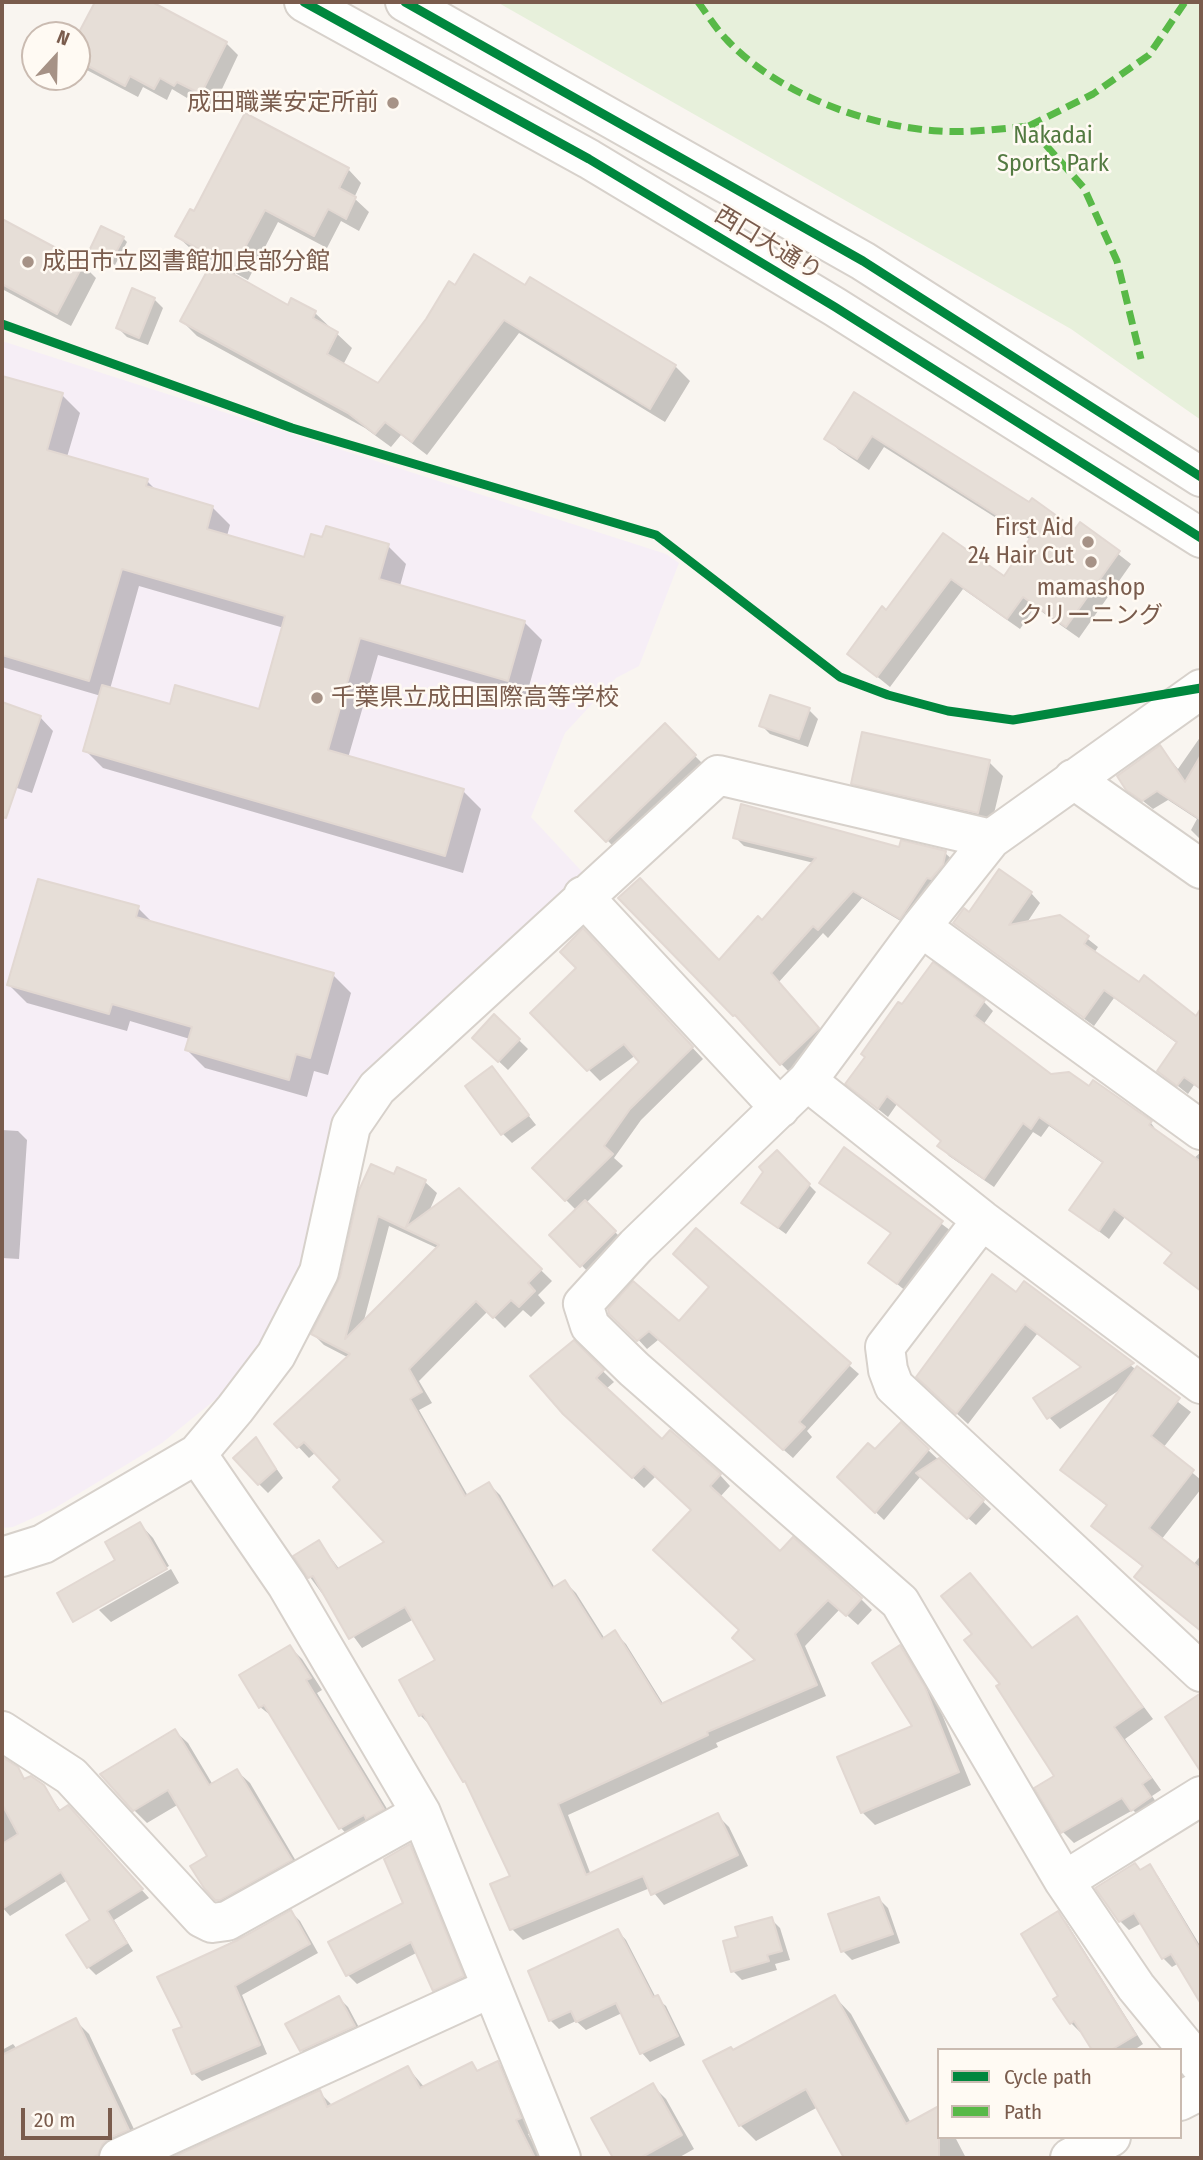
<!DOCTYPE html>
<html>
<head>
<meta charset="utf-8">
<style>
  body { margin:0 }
  #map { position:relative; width:1203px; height:2160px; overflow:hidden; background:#f9f5f0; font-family:"Fira Sans Condensed",sans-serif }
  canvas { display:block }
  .frame { position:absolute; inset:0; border:4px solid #7a5c4d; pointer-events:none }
  .legend { position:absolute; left:937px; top:2048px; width:245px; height:91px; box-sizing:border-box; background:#fffaf3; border:2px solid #cabbb1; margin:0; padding:9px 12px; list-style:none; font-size:21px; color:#7a5c4d }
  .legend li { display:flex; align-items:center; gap:14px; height:35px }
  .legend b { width:35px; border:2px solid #cabbb1 }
  .north { position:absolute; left:21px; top:21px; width:70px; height:70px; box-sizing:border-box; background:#fffaf3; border:2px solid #cabbb1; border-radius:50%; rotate:22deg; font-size:19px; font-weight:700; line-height:28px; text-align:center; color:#7a5c4d }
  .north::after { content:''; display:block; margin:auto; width:24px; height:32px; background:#a69286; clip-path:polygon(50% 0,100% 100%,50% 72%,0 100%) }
  .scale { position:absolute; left:21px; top:2108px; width:91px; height:32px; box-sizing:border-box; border:4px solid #7a5c4d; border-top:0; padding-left:9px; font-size:21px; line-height:24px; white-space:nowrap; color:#7a5c4d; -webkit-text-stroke:5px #fffaf3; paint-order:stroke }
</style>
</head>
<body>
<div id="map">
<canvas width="1203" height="2160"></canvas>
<div class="frame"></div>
<ul class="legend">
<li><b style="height:9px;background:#00873e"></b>Cycle path</li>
<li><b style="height:9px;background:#58b947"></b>Path</li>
</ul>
<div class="north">N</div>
<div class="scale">20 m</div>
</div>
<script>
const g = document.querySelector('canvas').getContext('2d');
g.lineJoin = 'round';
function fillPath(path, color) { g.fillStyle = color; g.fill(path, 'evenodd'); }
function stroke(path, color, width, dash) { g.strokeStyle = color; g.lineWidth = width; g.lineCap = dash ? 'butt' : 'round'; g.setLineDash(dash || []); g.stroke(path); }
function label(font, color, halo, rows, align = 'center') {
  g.font = font + ' "Fira Sans Condensed","Noto Sans JP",sans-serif'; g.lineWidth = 5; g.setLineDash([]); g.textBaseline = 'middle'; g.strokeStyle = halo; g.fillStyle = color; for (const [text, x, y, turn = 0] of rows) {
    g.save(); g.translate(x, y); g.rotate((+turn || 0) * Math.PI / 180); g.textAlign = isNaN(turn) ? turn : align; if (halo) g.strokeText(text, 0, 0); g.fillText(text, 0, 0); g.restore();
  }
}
fillPath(new Path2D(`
  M2,341l664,213 13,9 -40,103 -23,12 -51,55 -34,84 57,61 -246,241 -42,150 -21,54 -58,72 -59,48 -107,65 -42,19 -11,1z`), '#f6eef6');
fillPath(new Path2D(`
  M497,2h704v418l-130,-91z`), '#e7f0db');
fillPath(new Path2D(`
  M97,2h52l77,41 12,12 -24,51 -24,-13 -3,5 -15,-9 -5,11 -24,-13 -5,10 -57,-30 -4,-4v-24z
  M348,169l13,14 -7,15 15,14 -10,19 -18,-10 -14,27 -49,-26 -30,58 -13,-7 -1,3 54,31 27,6 37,35 -9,17 36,20 147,-97 149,78 15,15 -25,41 -146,-89 -92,122 -26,-20 -10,12 -26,-19 -168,-92 -15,-15 33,-59 -24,-13 -14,-13 17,-22z
  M2,221l81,44 13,13 -25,48 -69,-37z
  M123,238l4,4 -12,23 -24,-14z
  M154,299l9,9 -15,37 -21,-8 -9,-9z
  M2,378l60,17 18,18 -13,44 80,24 10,10 55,16 18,18 -3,11 79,23 82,-13 18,18 -6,22 124,36 18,18 -16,57 -148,-42 -30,103 115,33 18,18 -18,64 -360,-105 -18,-18 16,-54 -99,-29zM139,586l145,42 -24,83 -89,-5 -61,-17z
  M854,394l222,138 5,-7 50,39 -52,74 -44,-31 -15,22 -57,-40 -73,98 -41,-33 38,-42 56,-77 61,43 27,-38 -147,-93 -15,23 -30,-20 -12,-11z
  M2,704l38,13 13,14 -21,62 -30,-10z
  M809,710l9,9 -10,28 -38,-13 -9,-9z
  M665,726l44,44 -88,84 -43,-43z
  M1201,736v104l-10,-10 6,-11 -29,-19 -15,9 -25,-20 32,-42 18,22z
  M989,762l14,14 -12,50 -125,-29 -13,-14z
  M735,837l210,16 9,8 -45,65 -47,-28 -34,40 -5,-5 -45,50 49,54 -38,35 -55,-57 -15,-53 43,-40 52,-59 -70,-17z
  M1031,893l9,10 -14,21 34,-7 38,30 -4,6 46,32 4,-7 57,43v69l-7,-5 -6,9 -29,-23 19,-27 -64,-46 -20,28 -139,-103 15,-9z
  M138,908l16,16 179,51 18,18 -23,82 -14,-4 -7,26 -102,-29 -18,-18 3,-11 -60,-18 -3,10 -100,-28 -18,-18z
  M594,942l109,117 -62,61 -27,38 9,8 -37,37 38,38 -33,34 -39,-40 25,-24 -43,-43 108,-106 -6,-7 -36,26 -67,-68 45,-45z
  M984,1002l9,9 -10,14 68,51 100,47 8,11 34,25 8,-7v139l-35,-29 7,-8 -48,-37 -16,22 -38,-29 33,-46 -55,-38 -8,11 -8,-5 -39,55 -45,-31 -9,-10 3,-4 -46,-38 -9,13 -30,-24 44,-86z
  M494,1016l34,33 -20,21 -34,-32z
  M492,1069l44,56 -24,18 -9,-9z
  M2,1130l16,1 9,9 -8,119 -17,-1z
  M844,1150l107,81 -44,61 -36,-29 21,-29 -71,-51z
  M777,1153l39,39 -30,42 -43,-31z
  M398,1169l27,13 12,11 -9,21 31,-24 93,91 -14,14 7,8 -14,14 -8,-7 -18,18 -17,-17 -69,70 13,22 -13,7 49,86 21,-12 11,11 55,93 10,-6 11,11 29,46 10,-6 11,11 38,61 94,-44 -16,-30 -49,-121 -37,-34 -12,12 -68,-63 -2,-82 40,39 -8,7 56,52 58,34 10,11 -10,11 60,56 81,46 11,11 -14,15 -18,-16 -35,37 21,50 -110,47 2,4 -150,68 23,60 127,-59 11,11 19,39 -84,39 -14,-17 -127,52 -11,-11v-52l-42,-90 -39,-61 -11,-11 17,-54 -23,-42 -52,29 -52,-71 9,-35 21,28 47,-27 -44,-63 -27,-28 -7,6 -32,-34 72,-66 -25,-13 -11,-11zM389,1226l48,22 -74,76z
  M696,1231l163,143 -52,57 5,6 -19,21 -135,-118 -11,9 -37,-40 69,15 32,-37z
  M1025,1284l166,128 -28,36 38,32v9l-40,51 32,25 8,-10v76l-52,-42 -5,-21 -51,-42 15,-19 -46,-37 59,-81 -61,40 -11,-12 33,-49 -45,-34 -69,90 -39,-36z
  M256,1439l27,39 -15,15 -9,-9z
  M928,1450l63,59 -15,16 -55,-49 -37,44 -37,-35 28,-34z
  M140,1524l13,14 16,28 -71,40v3l-17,-27 37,-21z
  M171,1569l8,14 -68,39 -12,-12z
  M1077,1618l76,101 -28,20 36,51 -9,6 9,13 -17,12 -11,-11 -59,33 -12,-12 -29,-181z
  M290,1647l12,12 20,31 -5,3 78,129 -42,19 -12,-13 -67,-110 -14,-11z
  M900,1648l12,12 25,42 34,83 -96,40 -13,-13 52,-85z
  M175,1731l13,12 25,42 24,-14 13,12 53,90 -74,39 -12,-13 -7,-43 -31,-52 -32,19 -13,-13z
  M2,1759l25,21 16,6 18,25 14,4 74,83 -35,22 19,31 -37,24 -8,-8 5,-47 -25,-40 -58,36 -8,-9z
  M410,1846l9,9 53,131 -29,13 -9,-9 -16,-38 -61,32 -9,-9 57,-71z
  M1149,1867l9,9 43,71v53l-22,-37 -7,4 -9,-9 -21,-35 -13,7 -9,-9 21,-50z
  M879,1899l9,9 12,35 -48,17 -9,-9z
  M291,1912l9,9 18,32 -76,42 25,59 -65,27 -9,-8 -9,-45 -24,-50z
  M1057,1913l9,9 77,122 -9,6h-40l-12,-19 -2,1 -9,-9 -11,-27z
  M771,1919l9,9 10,32 -15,4 2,6 -35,10 -9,-9 7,-33z
  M618,1931l8,9 30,58 10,8 19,39 -35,17 -8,-9 -20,-40 -36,17 -10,-9 -17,8 -9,-9z
  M835,1997l16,17 60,109 28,14h16l11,21h-120l-28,-51 -62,34 -16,-16 -7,-73z
  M339,1998l9,9 15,28 -53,24 -9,-9z
  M75,2020l14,14 52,110 -26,14h-106l-3,-6 4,-2 -8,-17v-83l11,-6 4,5z
  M498,2063l13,13 23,56 -6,2 13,24h-352l-3,-5 133,-61 14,14 75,-38 17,20 47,-24 7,8z
  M652,2085l14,14 28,50 -16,9h-63l-22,-40z`), '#0003');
const building = new Path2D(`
  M95,2h57l75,40 -26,52 -24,-12 -3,4 -14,-8 -6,11 -24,-13 -5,10 -48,-26v-24z
  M245,113l104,55 -10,20 17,9 -10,22 -18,-10 -14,27 -49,-26 -31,58 -59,-32 15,-27 4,2z
  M2,219l82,44 -27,51 -55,-30z
  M101,226l23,11 -13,25 -22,-11z
  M474,254l51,31 5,-8 146,88 -26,44 -146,-89 -92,122 -27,-20 -10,12 -27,-21 -168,-92 32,-59 76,43 3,-7 25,13 -3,7 25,14 -11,22 51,29 48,-64 23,-38 6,4z
  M132,288l23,10 -16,40 -23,-10z
  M2,376l61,17 -16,57 101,29 -2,7 67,20 -6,23 97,28 7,-23 11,3 4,-11 63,18 -10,35 146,42 -17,60 -148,-43 -32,112 136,39 -19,67 -362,-105 19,-66 68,19 5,-19 84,24 26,-93 -163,-47 -33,112 -87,-26z
  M854,392l175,110 3,-4 43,31 5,-7 40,29 -54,76 -43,-30 -16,22 -56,-40 -74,98 -30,-23 35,-48 4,4 57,-77 61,43 27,-39 -159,-101 -15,23 -33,-20z
  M770,695l40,13 -11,31 -40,-13z
  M2,702l39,14 -35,102 -4,-1z
  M665,723l31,32 -90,87 -31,-31z
  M862,732l128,28 -12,53 -127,-29z
  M1160,745l25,37 16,-27v65l-44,-29 -15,10 -16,-11 -9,-14z
  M741,804l158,43 2,-7 45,11 -3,14 -12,14 -4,-1 -27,41 -47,-28 -35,39 -5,-4 -42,47 48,55 -39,37 -45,-50 -2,1 -115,-118 22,-20 79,82 39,-44 4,4 54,-62 -83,-20z
  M999,869l33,23 -23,33 51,-10 29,21 -5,8 55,38 5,-7 52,41 5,-8v81l-17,-12 -7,9 -20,-15 20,-29 -73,-52 -20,28 -131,-95 11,-15 5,4z
  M38,879l101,27 -3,11 198,56 -24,85 -14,-4 -7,26 -104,-30 7,-23 -80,-23 -3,10 -102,-29z
  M583,928l110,119 -63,62 -26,37 9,8 -48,47 -33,-33 107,-106 -15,-18 -37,27 -57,-58 46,-45 -16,-16z
  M933,962l52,38 -11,16 77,58 18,-2 20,14 4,-6 59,41 -3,4 52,37v129l-37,-28 8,-10 -58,-44 -15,22 -30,-21 34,-48 -64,-45 -8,12 -8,-6 -39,56 -47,-33 4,-5 -54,-45 -9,13 -33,-25 20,-27 -4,-3 37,-52 4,2z
  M494,1014l26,25 -22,23 -26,-24z
  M492,1066l37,49 -28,20 -36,-49z
  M844,1147l99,74 -46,63 -29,-21 23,-30 -72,-50z
  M777,1150l33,34 -32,44 -37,-25 22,-31 -4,-5z
  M371,1164l23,10 3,-7 29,13 -20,47 53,-39 83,81 -14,14 7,8 -16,16 -8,-7 -18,18 -17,-17 -67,68 13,23 -12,7 55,97 24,-14 63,106 13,-8 37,59 13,-9 46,74 94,-44 -23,-22 7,-8 -86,-80 38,-40 -47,-44 -12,12 -69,-64 -33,-38 44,-36 30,30 -8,8 66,61 8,-9 51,44 -11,12 70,65 13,-14 69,61 -16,18 -18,-16 -33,34 22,51 -110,47 1,3 -150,69 28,71 132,-62 20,42 -87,40 -8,-19 -133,54 -20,-46 20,-8 -45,-95 -2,1 -40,-68 -4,2 -20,-36 36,-20 -30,-53 -56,32 -36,-63 -5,2 -15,-22 26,-16 18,29 47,-27 -51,-55 7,-7 -36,-38 -7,6 -23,-24 76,-70 -39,-20 29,-57 19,-87zM378,1216l61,29 -94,94 16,-60z
  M585,1200l31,31 -36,36 -31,-32z
  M696,1228l155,135 -52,59 6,5 -22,23 -134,-119 -12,10 -28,-27 -1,-5 25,-28 46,40 30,-34 -36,-33z
  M992,1274l24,18 8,-11 110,82 -87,56 -14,-21 48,-31 -56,-43 -69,90 -40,-37z
  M1137,1366l43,32 -29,38 43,34 -45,58 52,41v62l-67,-54 9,-11 -52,-40 16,-21 -47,-35z
  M901,1422l28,27 -54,64 -38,-36 31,-34 7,6z
  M256,1437l20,32 -18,16 -25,-27z
  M939,1458l45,42 -17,19 -51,-46z
  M140,1522l27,47 -94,53 -16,-29 58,-33 -10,-18z
  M970,1573l62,75 45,-32 66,91 -29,20 37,51 -9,6 9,13 -20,14 -9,-13 -61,35 -27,-45 20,-12 -58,-90 4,-2 -36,-44 8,-6 -31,-38z
  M290,1645l21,33 -5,2 78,129 -18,10 -2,-4 -25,14 -75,-124 -5,3 -20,-33z
  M900,1645l25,42 34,85 -98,41 -24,-56 75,-31 -40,-63z
  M1201,1693v79l-36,-55z
  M175,1729l34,56 28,-16 55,91 -72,40h-5l-11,-12 -14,-22 17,-10 -39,-66 -35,21 -33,-37z
  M2,1757l16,10 6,12 7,-3 13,9 15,26 9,-6 75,84 -36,22 20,32 -40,25 -21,-33 24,-15 -29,-48 -59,37v-65l16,-10 -16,-30z
  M410,1844l54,132 -31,15 -22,-49 -65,34 -18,-34 75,-39 -19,-44z
  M1135,1863l5,7 10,-6 51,87v53l-30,-50 -9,5 -28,-46 -15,9 -24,-34z
  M879,1897l14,37 -52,18 -13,-38z
  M291,1910l19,34 -75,42 25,59 -68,29 -19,-44 9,-3 -25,-50 81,-37z
  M1058,1911l78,124 -25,15h-19l-18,-29 -4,3 -17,-25 5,-3 -37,-62z
  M772,1917l10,34 -15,4 2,6 -38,11 -8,-31 15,-4 -3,-10z
  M618,1929l35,68 5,-2 20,41 -38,18 -24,-51 -40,19 -5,-11 -22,10 -21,-50z
  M835,1995l71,129 33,-18v52h-95l-38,-69 -67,37 -36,-65 28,-14 2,3z
  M339,1996l16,30 -55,25 -15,-27z
  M76,2018l53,112 -20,8 -7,7 -4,10 -7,3h-84l-5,-11v-92z
  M498,2061l23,57 -5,2 19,38h-364l149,-68 7,17 81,-41 12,22 52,-26 5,9z
  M653,2083l29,52 -42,23h-27l-22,-40z`);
fillPath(building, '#e6ded7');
stroke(building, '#e2d8d2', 2);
const minor = new Path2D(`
  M304,2l285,157 246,148 366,231
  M405,2l458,259 338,216
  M1201,689l-210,150 -70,88 -114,154 -171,165 -53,58 7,22 44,43 266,233 164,279 72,106 65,79
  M1073,779l128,90
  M583,896l197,212
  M921,927l280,203
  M807,1081l175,139 219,164
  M982,1220l-97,127 3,23 6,16 307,286
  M197,1454l90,131 134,228 140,345
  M2,1557l41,-13 154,-90 38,-45 41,-54 43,-83 32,-146 26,-38 341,-313 273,64
  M2,1731l69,45 131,142 10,5 15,-2 194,-108
  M1064,1881l137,-85
  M1180,2101l21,-11
  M119,2158l372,-170
  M1070,2158l41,-21`);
stroke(minor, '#d7d1cb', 42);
stroke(minor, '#fefefd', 38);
stroke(new Path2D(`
  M698,2c9,12 18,27 29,38 49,53 141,87 212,91 29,2 61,-2 90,-5l55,62 33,73 24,98
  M1029,126l64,-32 56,-39 36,-53`), '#58b947', 7, [14, 7]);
stroke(new Path2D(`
  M304,2l285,157 246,148 366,231
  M405,2l458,259 338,216
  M2,324l290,104 364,107 184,142 48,18 60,16 65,9 188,-32`), '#00873e', 9);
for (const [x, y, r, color] of [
  [393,103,7,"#a69286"],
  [28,262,7,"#a69286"],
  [1088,542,7,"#a69286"],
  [1091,562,7,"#a69286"],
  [317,698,7,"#a69286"]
]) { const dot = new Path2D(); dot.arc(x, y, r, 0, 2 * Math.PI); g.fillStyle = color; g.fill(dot); stroke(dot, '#fffaf3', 2.5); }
label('24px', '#7a5c4d', '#fffaf3', [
  ["成田職業安定所前",379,103],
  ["成田市立図書館加良部分館",42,262,"left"],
  ["First Aid",1074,528],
  ["24 Hair Cut",1074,556],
  ["mamashop",1091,588,"center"],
  ["クリーニング",1091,616,"center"],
  ["千葉県立成田国際高等学校",331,698,"left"]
], 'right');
label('24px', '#537a41', '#fffaf3', [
  ["Nakadai",1053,136],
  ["Sports Park",1053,164]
]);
label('24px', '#7a5c4d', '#fffaf3', [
  ["西口大通り",768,244,31]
]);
</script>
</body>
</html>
